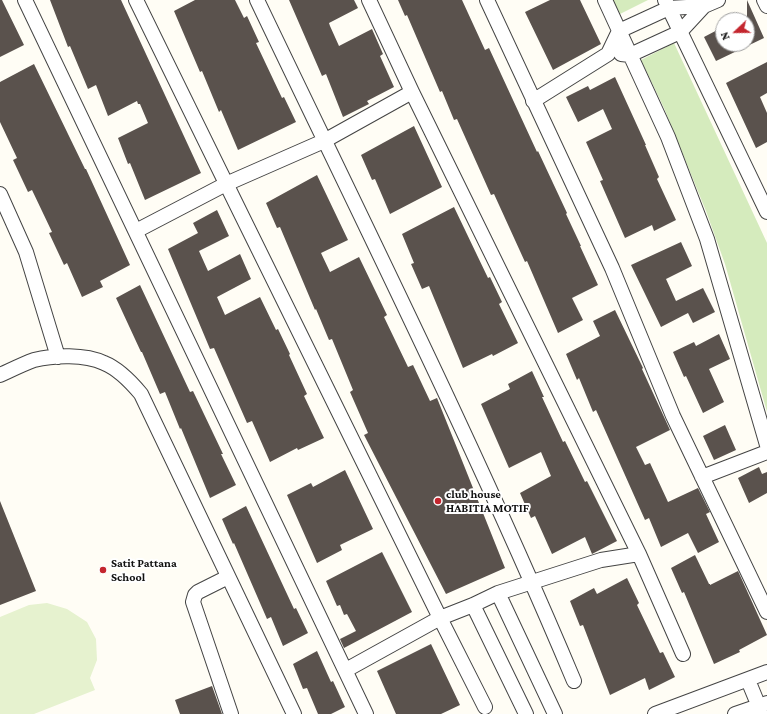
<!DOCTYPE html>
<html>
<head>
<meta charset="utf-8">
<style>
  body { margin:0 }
  #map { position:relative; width:767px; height:714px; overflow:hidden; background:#fffdf5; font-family:"Crimson Pro",serif }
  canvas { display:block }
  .north { position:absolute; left:715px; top:12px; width:40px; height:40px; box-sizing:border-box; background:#fff; border:1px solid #a0a0a0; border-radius:50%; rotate:248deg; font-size:11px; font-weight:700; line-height:16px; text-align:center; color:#111 }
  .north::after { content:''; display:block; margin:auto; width:14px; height:18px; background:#c4262e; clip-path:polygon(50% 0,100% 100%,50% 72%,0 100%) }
</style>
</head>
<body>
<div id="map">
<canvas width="767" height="714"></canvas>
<div class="north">N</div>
</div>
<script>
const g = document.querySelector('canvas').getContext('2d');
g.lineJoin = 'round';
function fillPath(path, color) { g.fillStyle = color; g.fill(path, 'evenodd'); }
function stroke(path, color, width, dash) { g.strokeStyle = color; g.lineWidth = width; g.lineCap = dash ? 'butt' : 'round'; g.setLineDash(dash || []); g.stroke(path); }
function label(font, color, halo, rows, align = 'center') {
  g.font = font + ' "Crimson Pro",serif'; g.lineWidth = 4; g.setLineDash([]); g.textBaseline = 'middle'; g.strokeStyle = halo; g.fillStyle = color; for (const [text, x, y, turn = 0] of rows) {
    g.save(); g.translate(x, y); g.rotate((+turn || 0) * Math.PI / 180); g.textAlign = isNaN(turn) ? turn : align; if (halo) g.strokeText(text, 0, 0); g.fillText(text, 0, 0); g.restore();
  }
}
fillPath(new Path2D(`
  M613,0h35l-28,14z
  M674,43l93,200v169l-42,-148 -19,-53 -42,-103 -23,-48z`), '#d5ebbd');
fillPath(new Path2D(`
  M47,603l20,6 20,13 9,17 1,21 -7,18 5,12 -61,24h-34v-97l29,-12z`), '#e6f2cf');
fillPath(new Path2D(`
  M0,0h2l22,45 -24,12z
  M50,0h71l80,173 -56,27 -15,-37 -2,1 -10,-26 30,-15 -8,-19h-2l-1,-3 -29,15 -12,-31 -8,4 -18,-43 -2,1z
  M195,0h40l9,18 3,-2 12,26 -3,1 26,55 2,-1 12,25 -58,28 -17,-40 -2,2 -17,-41 -2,1 -26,-61z
  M289,0h65l4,8 -29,15 1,3 9,20 33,-17 11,25 -3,2 14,31 -27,14 2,3 -26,13 -17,-43 -4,2z
  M398,0h64l23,50 4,-2 48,104 1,-1 29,62 -1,1 15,32h-1l18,39 -26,13 11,22 -25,13 -31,-72 -2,1 -31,-68 -3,1 -34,-76 -3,1 -12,-29 -2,1 -33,-77 -2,1z
  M550,0h30l21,44 -48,26 -28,-58z
  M747,0l17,38 -48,23 -12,-24 19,-10v17h24z
  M767,62v31l-7,4 7,16v29l-11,6 -30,-65z
  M34,64l51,105h1l44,96 -30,16 3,6 -21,10 -15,-34 -3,2 -15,-32 3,-1 -20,-42 -4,2 -15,-32 4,-2 -17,-36v-40z
  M615,77l31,68h-1l14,32 -2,2 19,41 -22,11 -2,-6 -27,13 -25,-57 3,-1 -17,-38 26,-13 -9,-20 -25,13 -12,-25 22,-11 2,4z
  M414,126l28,61 -52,27 -15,-35 -3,1 -11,-25z
  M317,175l31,65 -27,13 9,19 29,-15 28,58 -3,2 24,50 5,-2 17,36 7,-3 68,170 -59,26 -82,-159 4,-2 -18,-41 3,-2 -21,-51 -3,1 -13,-31 -1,1 -35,-83 -3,1 -11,-25z
  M454,207l34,71 2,-1 12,25 -3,2 19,39 -25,13 -1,-2 -29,14 -34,-82 -7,3 -11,-25 3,-1 -12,-29z
  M217,210l12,26 -30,15 9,20 32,-17 11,25 -34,18 8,18 35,-18 16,33 2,-1 12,25 -1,1 18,39 -3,2 20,42 -26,12 -1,-2 -27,14 -18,-41 -5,2 -33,-75 -4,1 -42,-100 30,-16 -5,-10z
  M681,242l11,24 -26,13 10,22 27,-13 12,24 -22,11 -5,-10 -27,14 -30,-62z
  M140,285l50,107 3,-1 30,63h-2l15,31 -26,13 -29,-70 -1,1 -15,-37 -5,2 -18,-42h-1l-25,-54z
  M615,310l28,58 -1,1 28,61 -34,17 9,18 5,-2 18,39 30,-14 12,24 -4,2 13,28 -21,11 -10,-20 -27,14 -12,-29 -4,2 -49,-110 -3,2 -14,-34 -2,2 -11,-26 34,-18 -7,-15z
  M719,334l11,25 -21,10 15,33 -21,11 -17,-37 -2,1 -11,-25 21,-10 2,4z
  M532,371l12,26h-2l21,45 2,-1 20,41 2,-1 30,60 -25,13 -7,-17 -33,17 -17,-38 -4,2 -11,-25 31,-17 -10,-24 -32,16 -28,-64 29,-15 -2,-5z
  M725,425l11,25 -22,10 -11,-24z
  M759,467l3,7 5,-2v21l-18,10 -11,-25z
  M345,470l28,59 -33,16 2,5 -25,13 -30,-68 24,-12 2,4z
  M0,501l36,90 -36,14z
  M246,506l48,103 2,-1 12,25 -25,13 -12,-29 -4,2 -33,-76 -1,1 -11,-25z
  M382,552l30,60 -68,36 -4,-9 16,-8 -9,-17 -3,1 -4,-10 -3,1 -11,-25z
  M695,555l14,29h1v1l28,-14 29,64 -28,15 1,2 -26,12 -30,-72 -2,1 -11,-25z
  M627,578l12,25 -2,2 23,48 3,-1 12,25 -26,13 -4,-12 -35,17 -27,-70 -3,1 -10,-25 24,-13 3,6z
  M431,644l29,61 -19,9h-45l-19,-43z
  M317,651l14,31 2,-1 12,26 -14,7h-13l-11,-26 -4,1 -10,-25z
  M212,686l10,28h-42l-5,-14z`), '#5a524d');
const minor = new Path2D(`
  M25,0l341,714
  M136,0l107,218 197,400 45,89
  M257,0c108,226 220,450 317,681
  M369,0l43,92 227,462 44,100
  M487,0l125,268 61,148 94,196
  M605,0l63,137 39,102 60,206
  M665,0l102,212
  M764,0l3,6
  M621,54l9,1 50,-23 24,-26
  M533,101l75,-47 11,-23 50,-23 35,-2 14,-6
  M0,194l26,58 32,105
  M136,231l90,-47 98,-43 88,-49
  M0,375c11,-5 23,-11 34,-15 20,-5 51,-6 70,3 15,6 27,19 37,31l153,320
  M702,477l65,-25
  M228,577l-30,15 -3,3 -2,7 38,112
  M498,593l57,121
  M473,605l53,109
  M346,670l94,-52 33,-13 25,-12 103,-33 38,-6
  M748,680l14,34
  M655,714l112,-42
  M735,714l32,-11`);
stroke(minor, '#444', 16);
stroke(minor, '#fff', 14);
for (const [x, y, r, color] of [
  [438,501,4,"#c4262e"],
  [103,570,4,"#c4262e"]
]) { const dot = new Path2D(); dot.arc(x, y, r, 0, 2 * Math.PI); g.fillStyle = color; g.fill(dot); stroke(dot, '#fff', 1.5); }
label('bold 12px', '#111', '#fff', [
  ["club house",446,494],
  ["HABITIA MOTIF",446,508],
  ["Satit Pattana",111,563],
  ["School",111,577]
], 'left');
</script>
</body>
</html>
